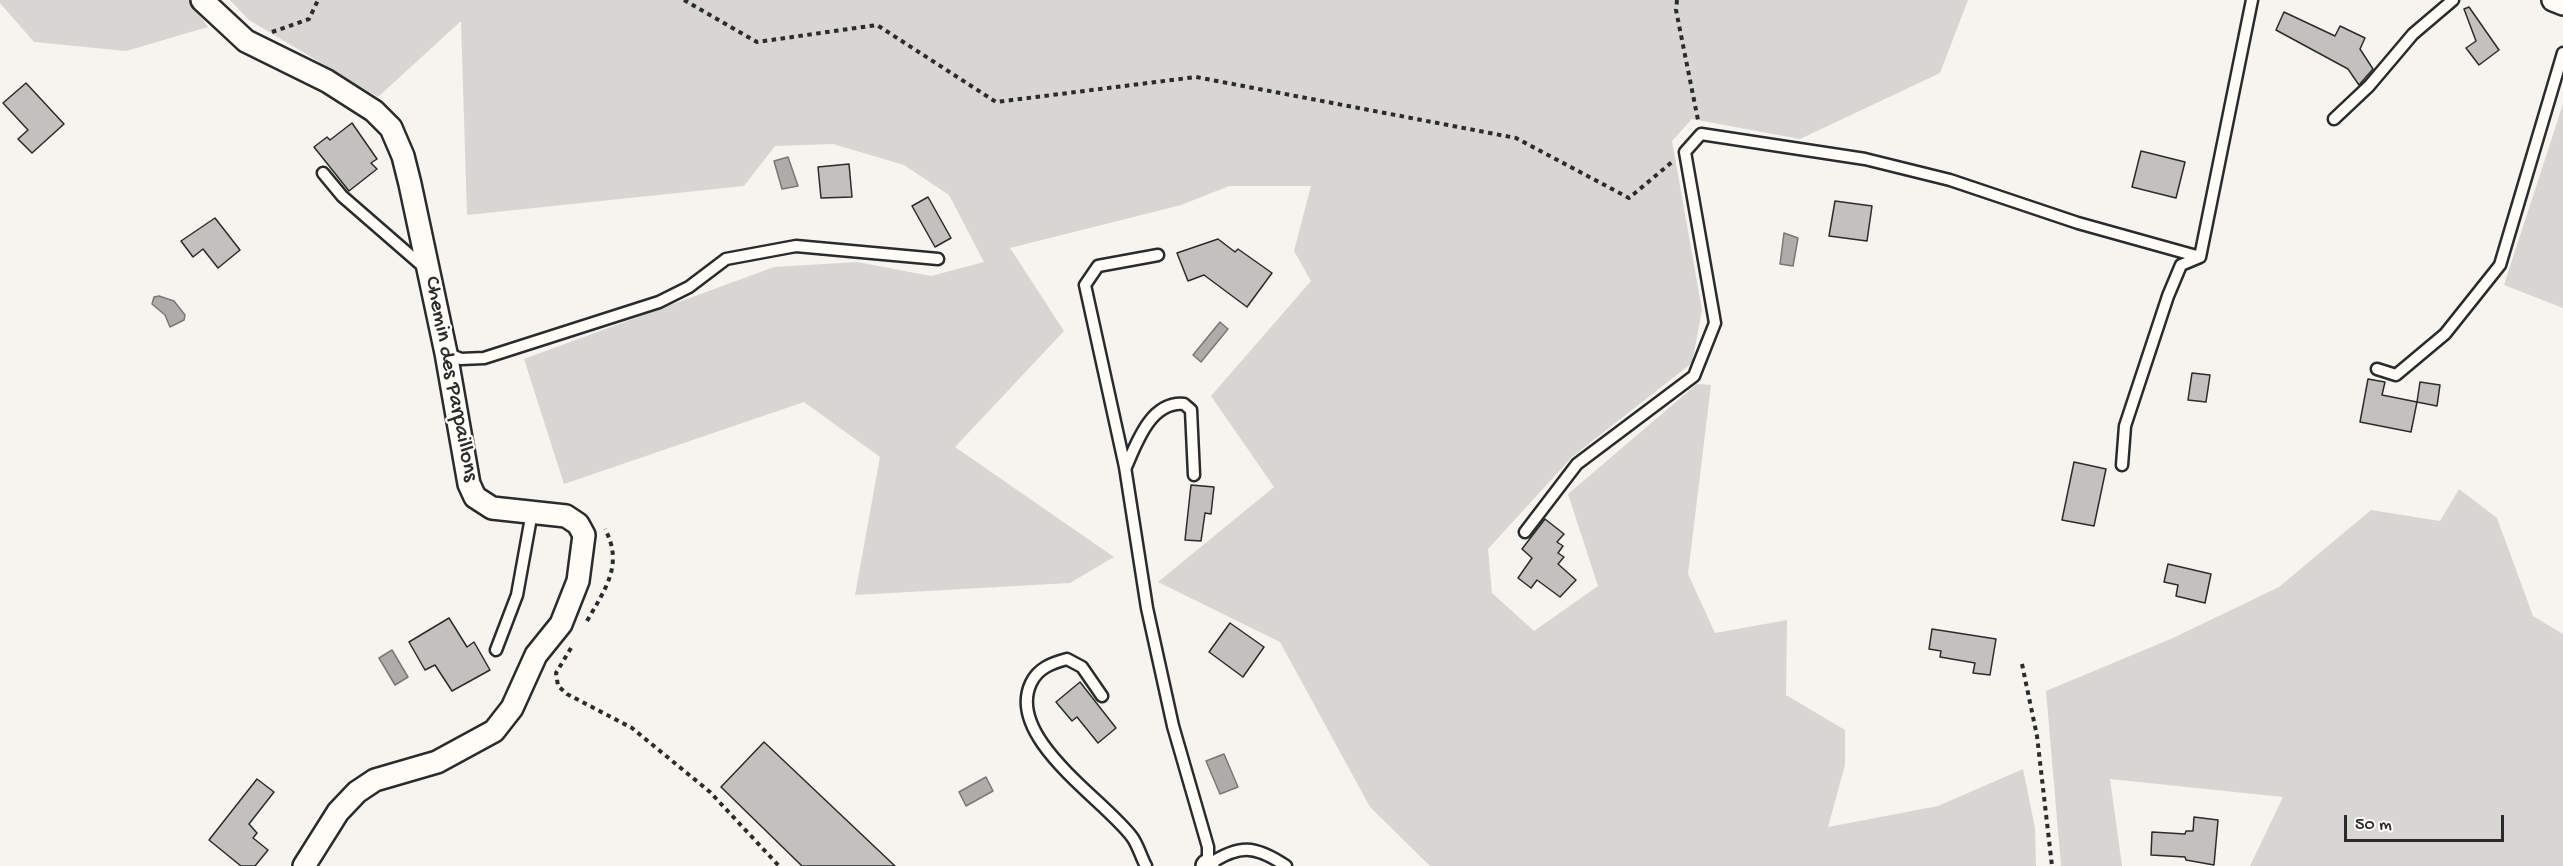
<!DOCTYPE html>
<html>
<head>
<meta charset="utf-8">
<style>
  body { margin:0 }
  #map { position:relative; width:2563px; height:866px; overflow:hidden; background:#f5f4ef; font-family:"Gochi Hand",sans-serif }
  canvas { display:block }
  .scale { position:absolute; left:2344px; top:815px; width:160px; height:27px; box-sizing:border-box; border:3px solid #2b2b2b; border-top:0; padding-left:8px; font-size:18px; line-height:21px; white-space:nowrap; color:#2b2b2b; -webkit-text-stroke:4px #fdfcf7; paint-order:stroke }
</style>
</head>
<body>
<div id="map">
<canvas width="2563" height="866"></canvas>
<div class="scale">50 m</div>
</div>
<script>
const g = document.querySelector('canvas').getContext('2d');
g.lineJoin = 'round';
function fillPath(path, color) { g.fillStyle = color; g.fill(path, 'evenodd'); }
function stroke(path, color, width, dash) { g.strokeStyle = color; g.lineWidth = width; g.lineCap = dash ? 'butt' : 'round'; g.setLineDash(dash || []); g.stroke(path); }
function label(font, color, halo, rows, align = 'center') {
  g.font = font + ' "Gochi Hand",sans-serif'; g.lineWidth = 4.5; g.setLineDash([]); g.textBaseline = 'middle'; g.strokeStyle = halo; g.fillStyle = color; for (const [text, x, y, turn = 0] of rows) {
    g.save(); g.translate(x, y); g.rotate((+turn || 0) * Math.PI / 180); g.textAlign = isNaN(turn) ? turn : align; if (halo) g.strokeText(text, 0, 0); g.fillText(text, 0, 0); g.restore();
  }
}
fillPath(new Path2D(`
  M0,0h190l18,27 -82,24 -92,-9 -34,-39z
  M230,0h1738l-28,73 -140,66 -108,-20 -20,22 30,169 -10,53 -120,94 -84,92 4,44 42,38 64,-45 -30,-92 129,-110 14,1 -23,189 27,59 72,-13 -1,75 59,35v35l-17,62 110,-21 85,-37 12,59 1,38h-606l-60,-59 -90,-165 -122,-60 116,-95 -63,-91 100,-115 -17,-30 17,-65h-82l-48,19 -171,43 54,83 -109,116 159,110 -44,26 -215,12 25,-138 -76,-55 -240,82 -40,-125 250,-92 83,-5 74,14 53,-14 -35,-67 -45,-30 -71,-21 -58,2 -31,40 -277,29 -6,-194 -83,76 -129,-77z
  M2563,104v204l-59,-23z
  M2459,489l38,29 36,98 30,18v232h-313l33,-69 -173,-18 12,87h-61l-15,-175 127,-53 106,-51 92,-77 69,11z`), '#d7d6d2');
const water = new Path2D(`
  M788,157l10,29 -16,3 -8,-28z
  M1784,233l14,5 -5,28 -13,-2z
  M159,296l15,5 11,14 -1,5 -14,7 -5,-12 -13,-11 2,-7z
  M1220,322l8,7 -27,33 -8,-7z
  M392,650l16,27 -13,8 -16,-27z
  M1224,754l14,33 -18,7 -14,-33z
  M986,777l7,14 -27,15 -7,-14z`);
fillPath(water, '#adaca9');
stroke(water, '#797877', 1.5);
const building = new Path2D(`
  M2469,7l30,43 -20,15 -13,-17 10,-7 -12,-32z
  M2284,12l51,24 5,-10 25,12 -5,11 13,20 -14,16 -11,-16 -72,-39z
  M26,83l38,41 -32,29 -14,-14 10,-9 -25,-27z
  M352,123l25,36 -6,4 6,6 -28,22 -35,-44 13,-10 3,3z
  M2141,151l44,11 -9,36 -44,-11z
  M849,164l3,33 -31,1 -3,-31z
  M928,197l23,41 -16,9 -23,-41z
  M1835,201l37,5 -5,35 -38,-5z
  M215,218l25,32 -22,18 -15,-19 -10,8 -12,-16z
  M1218,239l17,13 3,-3 34,24 -25,34 -43,-32 -16,6 -11,-28z
  M2192,373l18,2 -4,27 -18,-2z
  M2368,379l17,3 -3,13 35,7 -6,30 -51,-10z
  M2420,382l20,3 -3,21 -20,-4z
  M2074,462l32,7 -12,57 -32,-6z
  M1191,485l23,2 -3,27 -6,-1 -4,28 -16,-1z
  M1545,519l19,15 -7,8 6,4 -5,7 6,4 -6,7 18,16 -16,17 -23,-17 -6,8 -13,-10 14,-20 -10,-9z
  M2168,564l43,10 -6,29 -29,-7 2,-11 -14,-3z
  M449,618l18,29 7,-5 16,28 -38,21 -17,-26 -10,5 -16,-28z
  M1230,623l34,24 -21,30 -34,-25z
  M1932,629l64,10 -6,36 -17,-2 2,-10 -35,-6 1,-6 -12,-2z
  M1080,682l36,46 -18,15 -21,-26 -5,4 -16,-19z
  M764,742l131,124h-93l-81,-79z
  M257,779l17,13 -25,32 8,9 -4,5 15,12 -13,16h-14l-32,-26z
  M2194,817l24,3 -4,45 -28,-5 -1,-3 -34,-2 1,-23 33,2 1,-3h7z`);
fillPath(building, '#c2c1be');
stroke(building, '#2b2b2b', 1.5);
const lane = new Path2D(`
  M2334,119l35,-33 44,-52 40,-34
  M323,173l19,23 84,73
  M1158,255l-60,11 -13,19 40,182 22,141 26,118 35,121v18
  M446,353l15,6 23,-1 175,-56 30,-15 37,-28 70,-13 142,13
  M2377,369l19,6 49,-41 55,-69 63,-212
  M2122,465l3,-39 43,-130 13,-31 19,-8
  M1126,467c11,-25 25,-66 58,-63l7,6 3,65
  M1525,532l52,-68 117,-88 21,-53 -30,-171 16,-18 164,25 85,21 128,43 122,34 52,-257
  M496,650l21,-55 15,-83
  M1102,696l-20,-29 -15,-8c-15,4 -29,9 -36,24 -26,55 74,117 101,154 6,8 9,20 14,29
  M1208,865c31,-21 47,-20 78,1`);
const street = new Path2D(`
  M202,0l44,41 81,40 47,30 17,17 12,28 7,28 36,169 23,131 6,13 17,11 74,8 12,8 6,11 -6,46 -17,43 -25,31 -24,53 -18,23 -57,31 -62,18 -18,12 -19,20 -34,54
  M2553,0l10,4
  M1207,866l1,-1`);
stroke(lane, '#2b2b2b', 15);
stroke(street, '#2b2b2b', 26);
stroke(new Path2D(`
  M684,0l73,42 120,-17 119,77 200,-25 320,61 113,60 43,-36
  M1677,0l-1,10 22,110
  M272,32l37,-13 9,-19
  M587,621c18,-32 37,-56 18,-92
  M571,648l-15,25 2,13 9,8 65,34 78,64 69,74
  M2022,664l15,72 15,130`), '#2b2b2b', 4, [4.5, 4.5]);
stroke(lane, '#fdfcf7', 10);
stroke(street, '#fdfcf7', 21);
label('22px', '#2b2b2b', '#fdfcf7', [
  ["Chemin des Parpaillons",450,379,79]
]);
</script>
</body>
</html>
